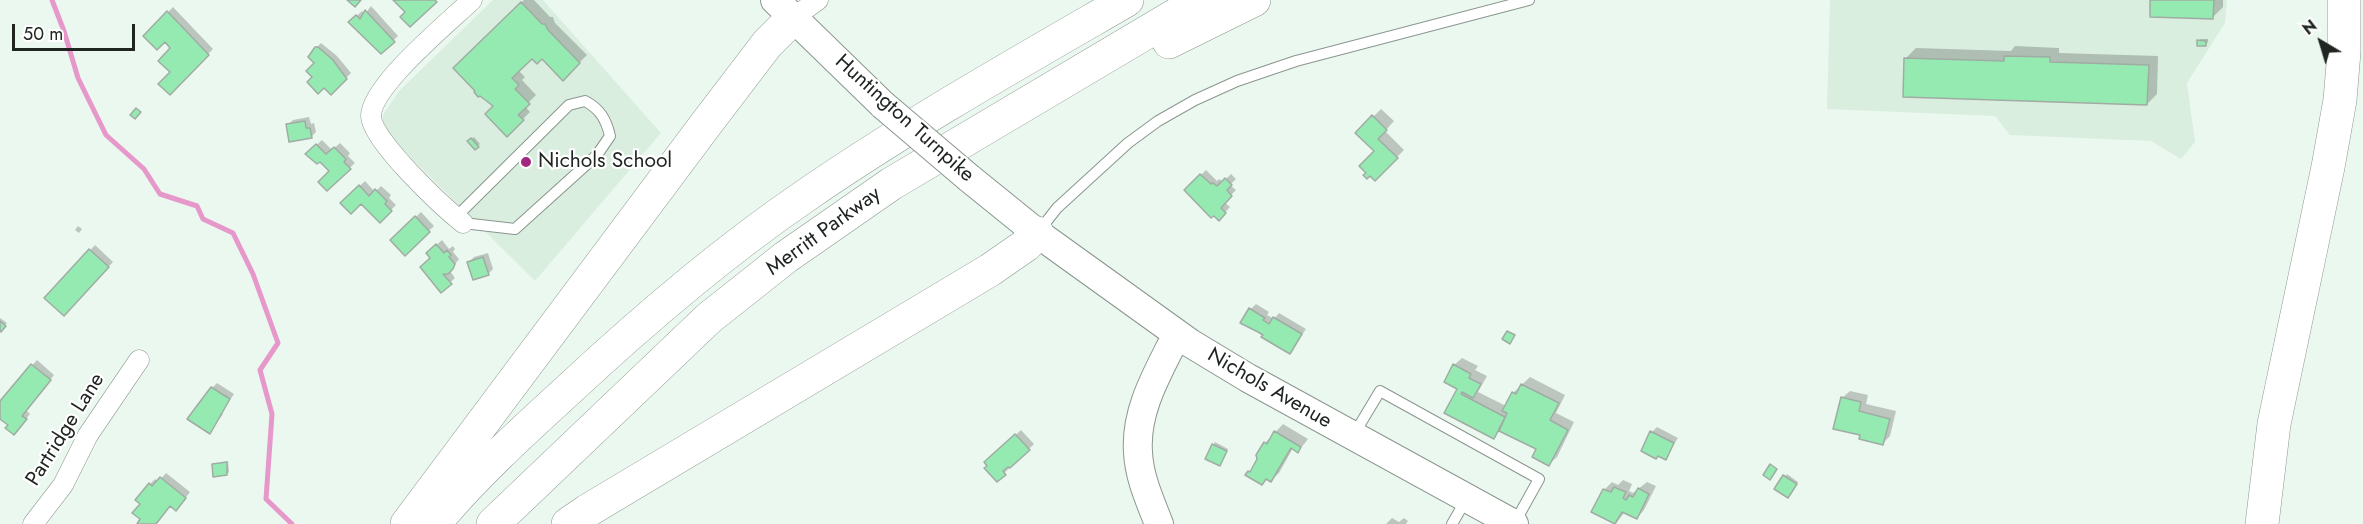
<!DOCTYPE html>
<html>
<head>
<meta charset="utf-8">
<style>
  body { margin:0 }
  #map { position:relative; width:2363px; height:524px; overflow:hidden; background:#ebf8ef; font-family:Jost,sans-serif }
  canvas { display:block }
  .north { position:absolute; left:2291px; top:12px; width:60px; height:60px; -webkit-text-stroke:4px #fff; paint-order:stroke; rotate:322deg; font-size:16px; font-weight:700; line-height:24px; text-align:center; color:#202521 }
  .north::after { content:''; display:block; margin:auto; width:21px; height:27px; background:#202521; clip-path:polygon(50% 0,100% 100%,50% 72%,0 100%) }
  .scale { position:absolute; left:12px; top:24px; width:123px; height:27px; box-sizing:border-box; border:3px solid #202521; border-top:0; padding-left:8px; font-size:18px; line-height:21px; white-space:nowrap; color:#202521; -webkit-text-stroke:4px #fff; paint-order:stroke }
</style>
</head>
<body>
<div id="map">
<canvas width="2363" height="524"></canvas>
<div class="north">N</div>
<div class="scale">50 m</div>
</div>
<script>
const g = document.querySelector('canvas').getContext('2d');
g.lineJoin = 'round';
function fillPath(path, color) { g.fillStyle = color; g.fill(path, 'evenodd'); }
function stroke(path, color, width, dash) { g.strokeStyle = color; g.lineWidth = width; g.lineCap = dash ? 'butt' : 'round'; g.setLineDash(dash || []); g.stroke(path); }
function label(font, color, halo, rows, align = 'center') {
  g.font = font + ' Jost,sans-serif'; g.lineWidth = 4.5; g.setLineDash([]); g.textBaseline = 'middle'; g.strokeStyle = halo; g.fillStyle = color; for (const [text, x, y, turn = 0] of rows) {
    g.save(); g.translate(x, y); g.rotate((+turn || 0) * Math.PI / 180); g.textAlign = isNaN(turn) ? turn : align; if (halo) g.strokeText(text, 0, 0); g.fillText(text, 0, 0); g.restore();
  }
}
fillPath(new Path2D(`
  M493,0h50l118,133 -126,148 -146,-145 -7,-10 1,-11 16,-24z
  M1830,0h397l-2,23 -38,60 8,59 -14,17 -30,-18 -141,-6 -15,-19 -168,-7z`), '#daeedf');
fillPath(new Path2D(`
  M524,0h10l16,17h3l2,6 32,32 -24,24 -21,-22h-10l-14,13 7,7 -3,3 14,15 -11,11 5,6 -23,23 -12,-29 -40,-38z
  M2152,0h71v7l-10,10z
  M371,6l27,30 -17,16 -31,-30 12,-11 3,3z
  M173,7l40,42 -43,44 3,-45 -8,-8 -20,-4z
  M2201,39h7v3l-2,2 -7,-3z
  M321,43l16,13 14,17 -20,20 -17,-16 2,-29z
  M2015,46l44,2v5l99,3 -1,38 -10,10 -241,-46 10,-10 95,3z
  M1381,109l13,12 -9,10 19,19 -29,29 1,-28 -19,-18z
  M309,117l2,7 3,-1 2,9 -5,5 -23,-12 5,-5z
  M474,137l6,7 -5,4 -6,-7z
  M322,140l10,10 8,-7 10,10 -2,3 7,7 -28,26 4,-18 -11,-11 -13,-6z
  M1206,170l11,11 2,-2 4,3 8,-8 5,5 -6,6 6,5 -12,12 6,5 -11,12 -33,-29z
  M365,181l10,11 6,-6 10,9 -2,3 7,7 -16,16 -19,-19 -19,1z
  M421,212l13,14 -29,28 -13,-14z
  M78,226l4,3 -3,4 -4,-3z
  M442,240l7,9 4,-3 2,3 -2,3 6,7 -9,12 5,7 -14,13 -9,-33 1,-10z
  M95,245l18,17 -49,52 -18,-16z
  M488,253l5,16 -5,5 -19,-12 5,-5z
  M1256,304l13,8 -2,3 7,4 5,-6 27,16 -16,23 -25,-18 -14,-25z
  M0,318l7,5 -6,7 -1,-1z
  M1462,358l16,8 -3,4 12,6 -9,16 28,14 7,-13 17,-16 35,18 -9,18 18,9 -17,35 -8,7 -11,-15 -37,-19 -8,7 -47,-24 13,-25 -5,-23z
  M37,360l17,15 -28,35 4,4 -12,14 -8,-3 -10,-8v-14z
  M217,383l17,11 -13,19 2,1 -13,18 2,-44z
  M1850,391l18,4 -2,9 30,7 -6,25 -7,7 -21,-9 -20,-36z
  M1283,424l25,15 -3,4 -7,8 -5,-3 -14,25 -8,7 -22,-8 7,-7 9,-22z
  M1657,427l21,11 -13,20 -13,-26z
  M1021,430l13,14 -37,36 -11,-18z
  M1215,442l13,7 -8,16 -7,-20z
  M228,461l1,11 -2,2 -14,-9z
  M166,473l24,19 -9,12h-11l-16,20h-15l3,-5v-16l8,-19 5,-5 3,3z
  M1787,474l11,8 -8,12 -14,-5z
  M1623,480l9,4 -3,7 4,2 14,-11 9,4 -12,24 -7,8 -12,-6 -9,11 -23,-11 12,-23 7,-7 6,3z
  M1392,518l7,4 5,-4 4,3 -2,3h-20z`), '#0003');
stroke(new Path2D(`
  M52,0l12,31 14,47 28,57 38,34 16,25 37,12 6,13 30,14 20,41 25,69 -18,27 12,44 -6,85 26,25`), '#e798cb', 5);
const building = new Path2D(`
  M347,0h14l-6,7z
  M393,0h42l2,2 -27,25 -10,-10 5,-5z
  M2150,0h64l-1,19 -63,-2z
  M521,2l21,22h3l3,6 32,33 -17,18 -21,-22 -5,5 -5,-5 -20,19 7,7 -4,4 15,15 -12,11 6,5 -17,17 -22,-23 8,-8 -13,-10 -2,1 -4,-5 1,-1 -22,-23z
  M365,10l30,32 -14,12 -33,-32 8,-7 4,4z
  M167,11l42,44 -39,40 -12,-11 12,-12 -12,-11 12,-13 -5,-6 -8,8 -14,-14z
  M2197,40l9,1v5h-9z
  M315,47h3l15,13 14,19 -16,16 -7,-7 -6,6 -11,-12 5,-5 -6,-6 8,-8 -6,-6z
  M2004,56l46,1v5l99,3 -2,40 -244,-8 1,-39 100,3z
  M136,108l5,4 -6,7 -5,-4z
  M1372,115l15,15 -9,9 20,19 -23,23 -5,-5 -3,3 -4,-4 3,-2 -7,-7 15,-15 -19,-18z
  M305,121l1,7h4l2,10 -23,4 -3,-18z
  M471,138l8,9 -4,3 -8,-9z
  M316,144l10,10 8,-7 12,12 -2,3 7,7 -24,22 -9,-9 11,-11 -9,-9 -3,2 -12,-10z
  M1200,174l11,10 2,-1 4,3 8,-8 7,7 -5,5 5,6 -11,12 5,5 -7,8 -5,-5 -3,2 -27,-28z
  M359,185l10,11 6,-7 12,12 -2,3 7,7 -12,12 -19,-19 -10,10 -11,-11z
  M415,216l15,16 -25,24 -15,-16z
  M436,244l8,9 3,-3 4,5 -2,2 6,7 -2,5 -5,5h-5l9,10 -11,9 -21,-26 10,-9 -4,-5z
  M89,249l20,18 -45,49 -20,-18z
  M483,257l6,18 -16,5 -6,-18z
  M1249,308l16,10 -2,2 6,4 4,-7 29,17 -12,20 -29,-17 2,-2 -5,-3 -18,-9z
  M0,321l6,5 -5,6 -1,-1z
  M1507,331l8,4 -5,9 -8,-5z
  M31,364l20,16 -29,36 5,3 -13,16 -9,-7 3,-3 -8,-6v-18z
  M1453,364l18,10 -2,4 12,6 -8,14 -11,-6 -1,2 44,23 -11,22 -50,-26 13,-24 -13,-7z
  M1521,384l38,19 -9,17 18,10 -19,36 -17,-9 4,-8 -37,-18 8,-18 -5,-2 10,-19 4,2z
  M211,387l19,12 -20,35 -23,-15z
  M1841,397l20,5 -2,9 31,8 -7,26 -24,-6 1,-4 -27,-6z
  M1274,431l27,16 -3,6 -7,-5 -20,34 -5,-3 -4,6 -17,-10 3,-4 2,1 7,-13 -1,-4 8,-13 3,2z
  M1650,431l24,12 -8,17 -8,-4 -2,3 -15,-8z
  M1015,434l15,16 -20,18 -2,-1 -5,4 3,4 -9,7 -13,-14 3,-2 -3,-4z
  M1212,444l15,7 -7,15 -15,-7z
  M227,462v13l-14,2 -1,-13z
  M1770,464l7,5 -7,11 -7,-5z
  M1783,475l14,9 -9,14 -14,-9z
  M160,477l26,21 -10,13 -6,-5 -14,18h-19l3,-5 -8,-6 8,-9 -5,-4 14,-17 3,3z
  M1614,487l12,5 -3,6 3,2 3,-5 4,2 5,-9 11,6 -12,25 -15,-7 -7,12 -24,-12 12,-23 8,3z`);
fillPath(building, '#95eab2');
stroke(building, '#a0aca3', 1.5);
const service = new Path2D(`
  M456,217l113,-112 16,-4c15,8 21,18 25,35l-13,19 -82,74 -52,-6
  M1039,231l18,-23 71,-65 30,-22 37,-21 42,-19 59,-20 233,-61
  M1353,436l27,-45 159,88 -25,45
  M1452,524l15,-26`);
const minor = new Path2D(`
  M793,18l25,-18
  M463,223c-20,-16 -92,-83 -92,-107 0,-30 78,-94 101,-116
  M33,524l30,-39 25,-50 51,-75`);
const secondary = new Path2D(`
  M775,0l108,105
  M969,178l68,55 153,110 58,35 266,146
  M1159,524c-9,-23 -20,-47 -21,-72 -3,-43 21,-81 39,-118`);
const motorway = new Path2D(`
  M1169,42l85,-42
  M407,524l299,-400 61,-80 26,-26
  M434,524c40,-48 86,-90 132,-132 75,-70 154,-138 239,-196 103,-71 213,-133 322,-196
  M493,524l216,-206 77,-61 105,-73 310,-184
  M568,524l19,-13 403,-241 36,-25 11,-12
  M2262,524l12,-100 54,-257 12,-67 4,-48v-52`);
stroke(service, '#8a968e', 12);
stroke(minor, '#8a968e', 21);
stroke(secondary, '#8a968e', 30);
stroke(motorway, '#8a968e', 34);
stroke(service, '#fff', 10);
stroke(minor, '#fff', 20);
stroke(secondary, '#fff', 28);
stroke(motorway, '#fff', 33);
const secondaryBridge = new Path2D(`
  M883,105l86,73`);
stroke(secondaryBridge, '#8a968e', 30, []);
stroke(secondaryBridge, '#fff', 28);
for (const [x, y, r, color] of [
  [526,162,6,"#a12981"]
]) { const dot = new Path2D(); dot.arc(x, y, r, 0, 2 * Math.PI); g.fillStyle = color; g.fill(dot); stroke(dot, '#fff', 2); }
label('21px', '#202521', '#fff', [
  ["Huntington Turnpike",904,119,42],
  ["Merritt Parkway",824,232,-36],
  ["Nichols Avenue",1269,389,30],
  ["Partridge Lane",66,430,-58]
]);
label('21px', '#202521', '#fff', [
  ["Nichols School",538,162]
], 'left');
</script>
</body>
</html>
